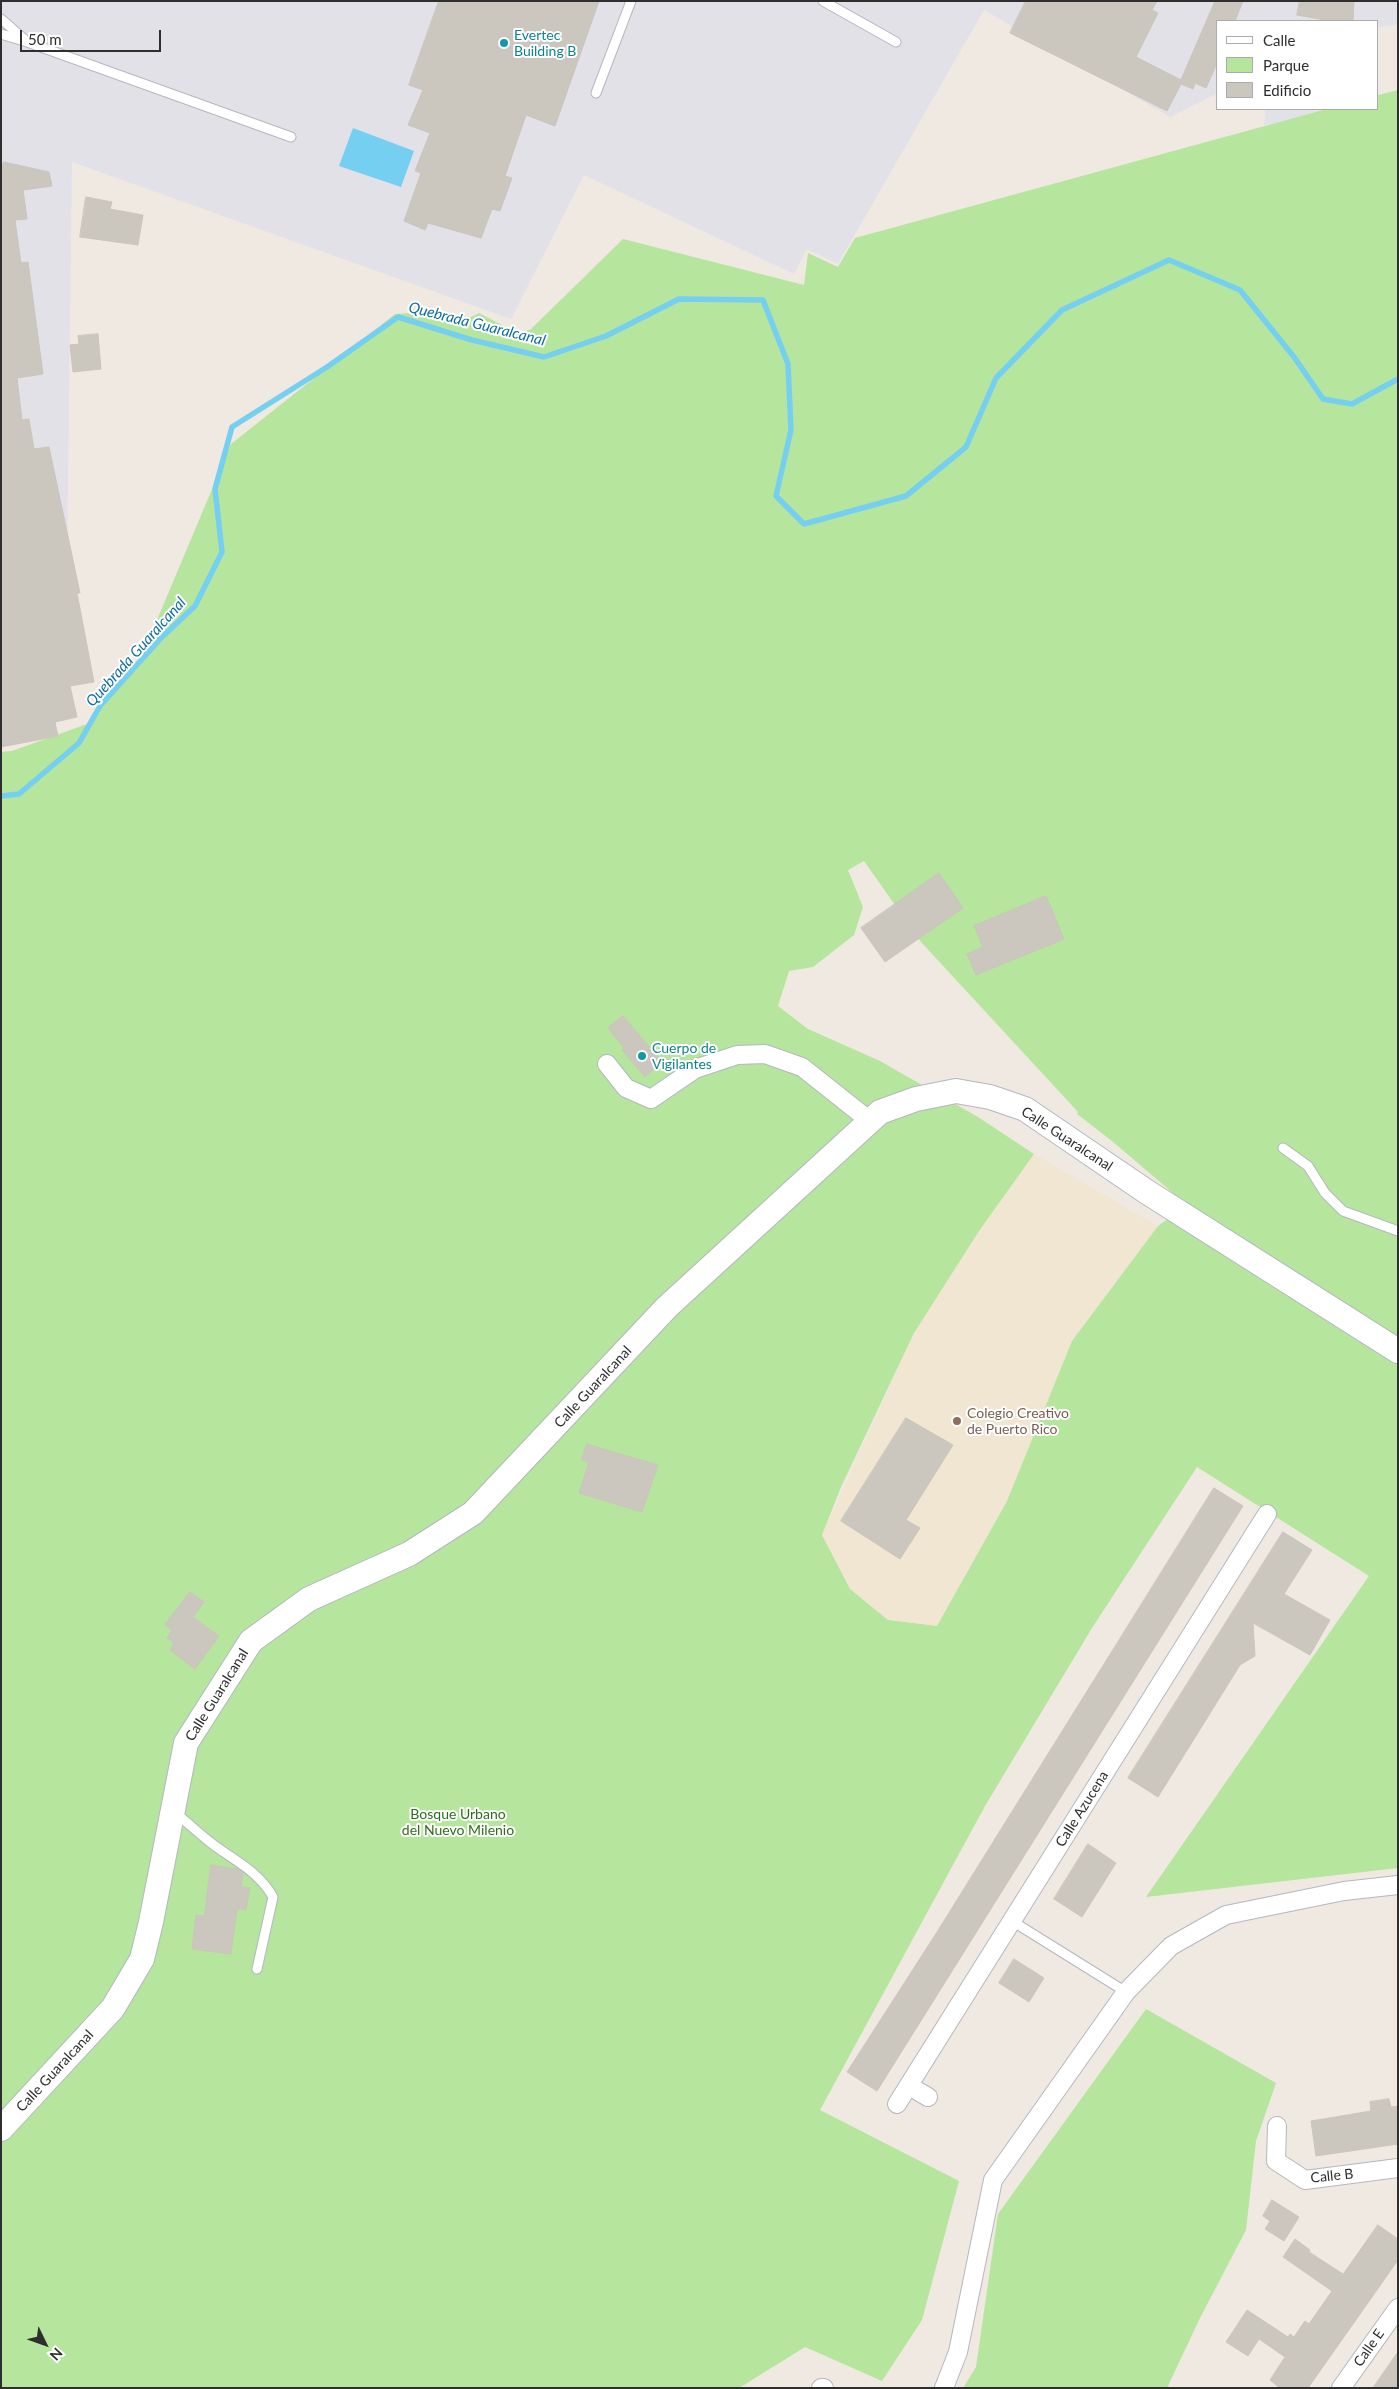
<!DOCTYPE html>
<html>
<head>
<meta charset="utf-8">
<style>
  body { margin:0 }
  #map { position:relative; width:1399px; height:2389px; overflow:hidden; background:#efe9e1; font-family:Lato,sans-serif }
  canvas { display:block }
  .frame { position:absolute; inset:0; border:2px solid #2e2e2e; pointer-events:none }
  .legend { position:absolute; left:1216px; top:20px; width:162px; height:90px; box-sizing:border-box; background:#fff; border:1px solid #ababab; margin:0; padding:6px 9px; list-style:none; font-size:15px; color:#2e2e2e }
  .legend li { display:flex; align-items:center; gap:10px; height:25px }
  .legend b { width:25px; border:1px solid #ababab }
  .north { position:absolute; left:20px; top:2319px; width:50px; height:50px; -webkit-text-stroke:4px #fff; paint-order:stroke; rotate:132deg; font-size:14px; font-weight:700; line-height:20px; text-align:center; color:#2e2e2e }
  .north::after { content:''; display:block; margin:auto; width:18px; height:22px; background:#2e2e2e; clip-path:polygon(50% 0,100% 100%,50% 72%,0 100%) }
  .scale { position:absolute; left:20px; top:30px; width:141px; height:22px; box-sizing:border-box; border:2px solid #2e2e2e; border-top:0; padding-left:6px; font-size:15px; line-height:18px; white-space:nowrap; color:#2e2e2e; -webkit-text-stroke:4px #fff; paint-order:stroke }
</style>
</head>
<body>
<div id="map">
<canvas width="1399" height="2389"></canvas>
<div class="frame"></div>
<ul class="legend">
<li><b style="height:6px;background:#fff"></b>Calle</li>
<li><b style="height:14px;background:#b6e59e"></b>Parque</li>
<li><b style="height:14px;background:#cbc7bf"></b>Edificio</li>
</ul>
<div class="north">N</div>
<div class="scale">50 m</div>
</div>
<script>
const g = document.querySelector('canvas').getContext('2d');
g.lineJoin = 'round';
function fillPath(path, color) { g.fillStyle = color; g.fill(path, 'evenodd'); }
function stroke(path, color, width, dash) { g.strokeStyle = color; g.lineWidth = width; g.lineCap = dash ? 'butt' : 'round'; g.setLineDash(dash || []); g.stroke(path); }
function label(font, color, halo, rows, align = 'center') {
  g.font = font + ' Lato,sans-serif'; g.lineWidth = 4; g.setLineDash([]); g.textBaseline = 'middle'; g.strokeStyle = halo; g.fillStyle = color; for (const [text, x, y, turn = 0] of rows) {
    g.save(); g.translate(x, y); g.rotate((+turn || 0) * Math.PI / 180); g.textAlign = isNaN(turn) ? turn : align; if (halo) g.strokeText(text, 0, 0); g.fillText(text, 0, 0); g.restore();
  }
}
fillPath(new Path2D(`
  M1,1h1397v24l-20,2v-6h-160v72l-48,24 -186,-107 -146,254 -31,-15 -13,25 -210,-99 -73,144 -439,-157 -7,559 -64,4z
  M1265,109h79v4l-80,12z`), '#e3e1e8');
fillPath(new Path2D(`
  M1034,1154l124,72 -86,115 -65,160 -70,125 -49,-6 -38,-31 -28,-54 92,-202 65,-102z`), '#f0e6d1');
fillPath(new Path2D(`
  M1398,90v1778l-252,29 223,-321 -172,-109 -105,161 -107,178 -165,304 139,71 -37,139 -40,61 -77,-34 -66,41h-738v-1636l11,-1 75,-27 54,-66 90,-214 164,-130 36,-2 30,10 18,-9 40,21 12,-5 92,-90 181,46 4,-32 30,14 17,-29 472,-129h51v-14zM864,861l57,81 157,170 -1,2 35,27 75,64 -29,21 -86,115 -65,160 -70,125 -49,-6 -38,-31 -28,-54 19,-48 73,-154 65,-102 55,-77 -56,-37 -98,-56 -72,-32 -30,-23 11,-35 24,-4 41,-32 9,-28 -15,-37z
  M1146,2009l130,74 -20,58 -10,89 -46,88 -33,70h-204l13,-21 22,-153z`), '#b6e59e');
fillPath(new Path2D(`
  M353,128l61,23 -13,36 -62,-21z`), '#75cff0');
stroke(new Path2D(`
  M1,796l18,-2 60,-51 21,-37 61,-68 34,-32 27,-54 -7,-63 17,-62 95,-60 71,-50 74,23 72,17 62,-21 73,-37 84,1 25,64 3,66 -15,66 28,28 102,-28 60,-49 30,-69 66,-68 107,-50 71,30 54,67 29,42 29,5 46,-25`), '#75cff0', 5.5);
const building = new Path2D(`
  M439,1h160l-44,125 -29,-11 -21,61 7,2 -12,33 -8,-2 -11,29 -53,-15 -3,7 -21,-9 17,-48 -6,-2 15,-38 -22,-8 15,-35 -14,-5z
  M1026,1h131l-5,9 6,3 -22,44 45,23 34,-79h28l-8,20h-17v40l-12,27 -11,-5 -2,6 -12,-5 -14,27 -157,-78z
  M1300,1h54l-1,20h-22l-34,-6z
  M4,162l45,10 3,14 -29,4 4,29 -12,1 6,43 7,-1 15,112 -26,4 5,42 7,-1 5,30 15,-2 31,146h-3l17,89 -24,4 7,31 -22,5 3,14 -57,11v-578z
  M86,197l26,5 -2,7 33,6 -5,30 -58,-8z
  M98,334l3,35 -28,3 -3,-27 9,-1 -1,-8z
  M939,873l24,35 -78,54 -24,-34z
  M1046,896l18,43 -88,36 -9,-21 16,-7 -9,-21z
  M623,1016l39,46 -17,15 -23,-27 2,-2 -16,-20z
  M906,1418l47,27 -47,75 14,8 -20,31 -59,-38z
  M587,1444l71,21 -16,47 -63,-19 10,-31 -7,-2z
  M1214,1488l29,18 -366,585 -30,-19 90,-140z
  M1283,1532l29,18 -28,44 46,26 -20,35 -57,-32 2,33 -15,9 -82,132 -30,-19z
  M190,1592l14,10 -11,15 26,19 -24,33 -25,-19 4,-7 -7,-5 5,-8 -7,-5z
  M1088,1844l28,19 -34,54 -28,-18z
  M211,1865l26,4 6,4 -2,14 9,1 -4,22 -9,-1 -6,45 -39,-5 4,-34 8,1z
  M1014,1959l30,19 -15,24 -30,-19z
  M1389,2099l2,8 7,-1v38l-82,12 -5,-35 60,-10 -1,-9z
  M1272,2200l27,17 -15,24 -19,-12 5,-8 -7,-5z
  M1378,2225l20,14v21l-90,128h-28l-10,-8 15,-23 -26,-18 -11,17 -22,-14 21,-32 41,27 2,-3 4,3 11,-16 4,3 23,-33 -49,-34 12,-18 15,11 -1,2 34,22z
  M1398,2352v36h-25z`);
fillPath(building, '#cbc7bf');
stroke(building, '#cbc5ba', 1);
const lane = new Path2D(`
  M823,1l73,41
  M1,19l24,21
  M1,34l26,8 264,95
  M596,93l35,-92
  M1283,1148l25,18 17,27 18,18 55,20
  M175,1813c11,8 20,17 30,25 23,20 53,31 68,59l-16,72
  M1012,1921l114,71`);
const street = new Path2D(`
  M607,1064l19,24 25,11 44,-30 42,-14 28,-1 37,13 68,54
  M909,2086l19,11
  M897,2104l370,-590
  M1277,2126l-1,35 29,19 93,-12
  M821,2388h3
  M944,2388l14,-36 35,-172 133,-188 45,-46 55,-31 118,-24 54,-6
  M1341,2388l57,-80`);
const secondary = new Path2D(`
  M1,2129l112,-121 29,-49 9,-37 35,-179 65,-102 58,-42 100,-45 64,-41 194,-206 213,-195 36,-13 40,-8 34,6 35,12 122,83 251,159`);
stroke(lane, '#b4b7c1', 11);
stroke(street, '#b4b7c1', 20);
stroke(secondary, '#b4b7c1', 26);
stroke(lane, '#fff', 9);
stroke(street, '#fff', 18);
stroke(secondary, '#fff', 24);
for (const [x, y, r, color] of [
  [504,43,5,"#0f9aa8"],
  [642,1056,5,"#0f9aa8"],
  [957,1421,5,"#8d6e63"]
]) { const dot = new Path2D(); dot.arc(x, y, r, 0, 2 * Math.PI); g.fillStyle = color; g.fill(dot); stroke(dot, '#fff', 2); }
label('14px', '#0d838f', '#fff', [
  ["Evertec",514,35],
  ["Building B",514,51],
  ["Cuerpo de",652,1048],
  ["Vigilantes",652,1064]
], 'left');
label('14px', '#2e2e2e', '#fff', [
  ["Calle Guaralcanal",1067,1139,33],
  ["Calle Guaralcanal",593,1387,-47],
  ["Calle Guaralcanal",217,1695,-58],
  ["Calle Azucena",1082,1809,-58],
  ["Calle Guaralcanal",55,2071,-47],
  ["Calle B",1332,2176,-6],
  ["Calle E",1369,2348,-55]
]);
label('14px', '#785e54', '#fff', [
  ["Colegio Creativo",967,1413],
  ["de Puerto Rico",967,1429]
], 'left');
label('14px', '#2c6e1b', '#fff', [
  ["Bosque Urbano",458,1814],
  ["del Nuevo Milenio",458,1830]
]);
label('italic 15px', '#0d6fa3', '#fff', [
  ["Quebrada Guaralcanal",477,324,14],
  ["Quebrada Guaralcanal",136,652,-48]
]);
</script>
</body>
</html>
